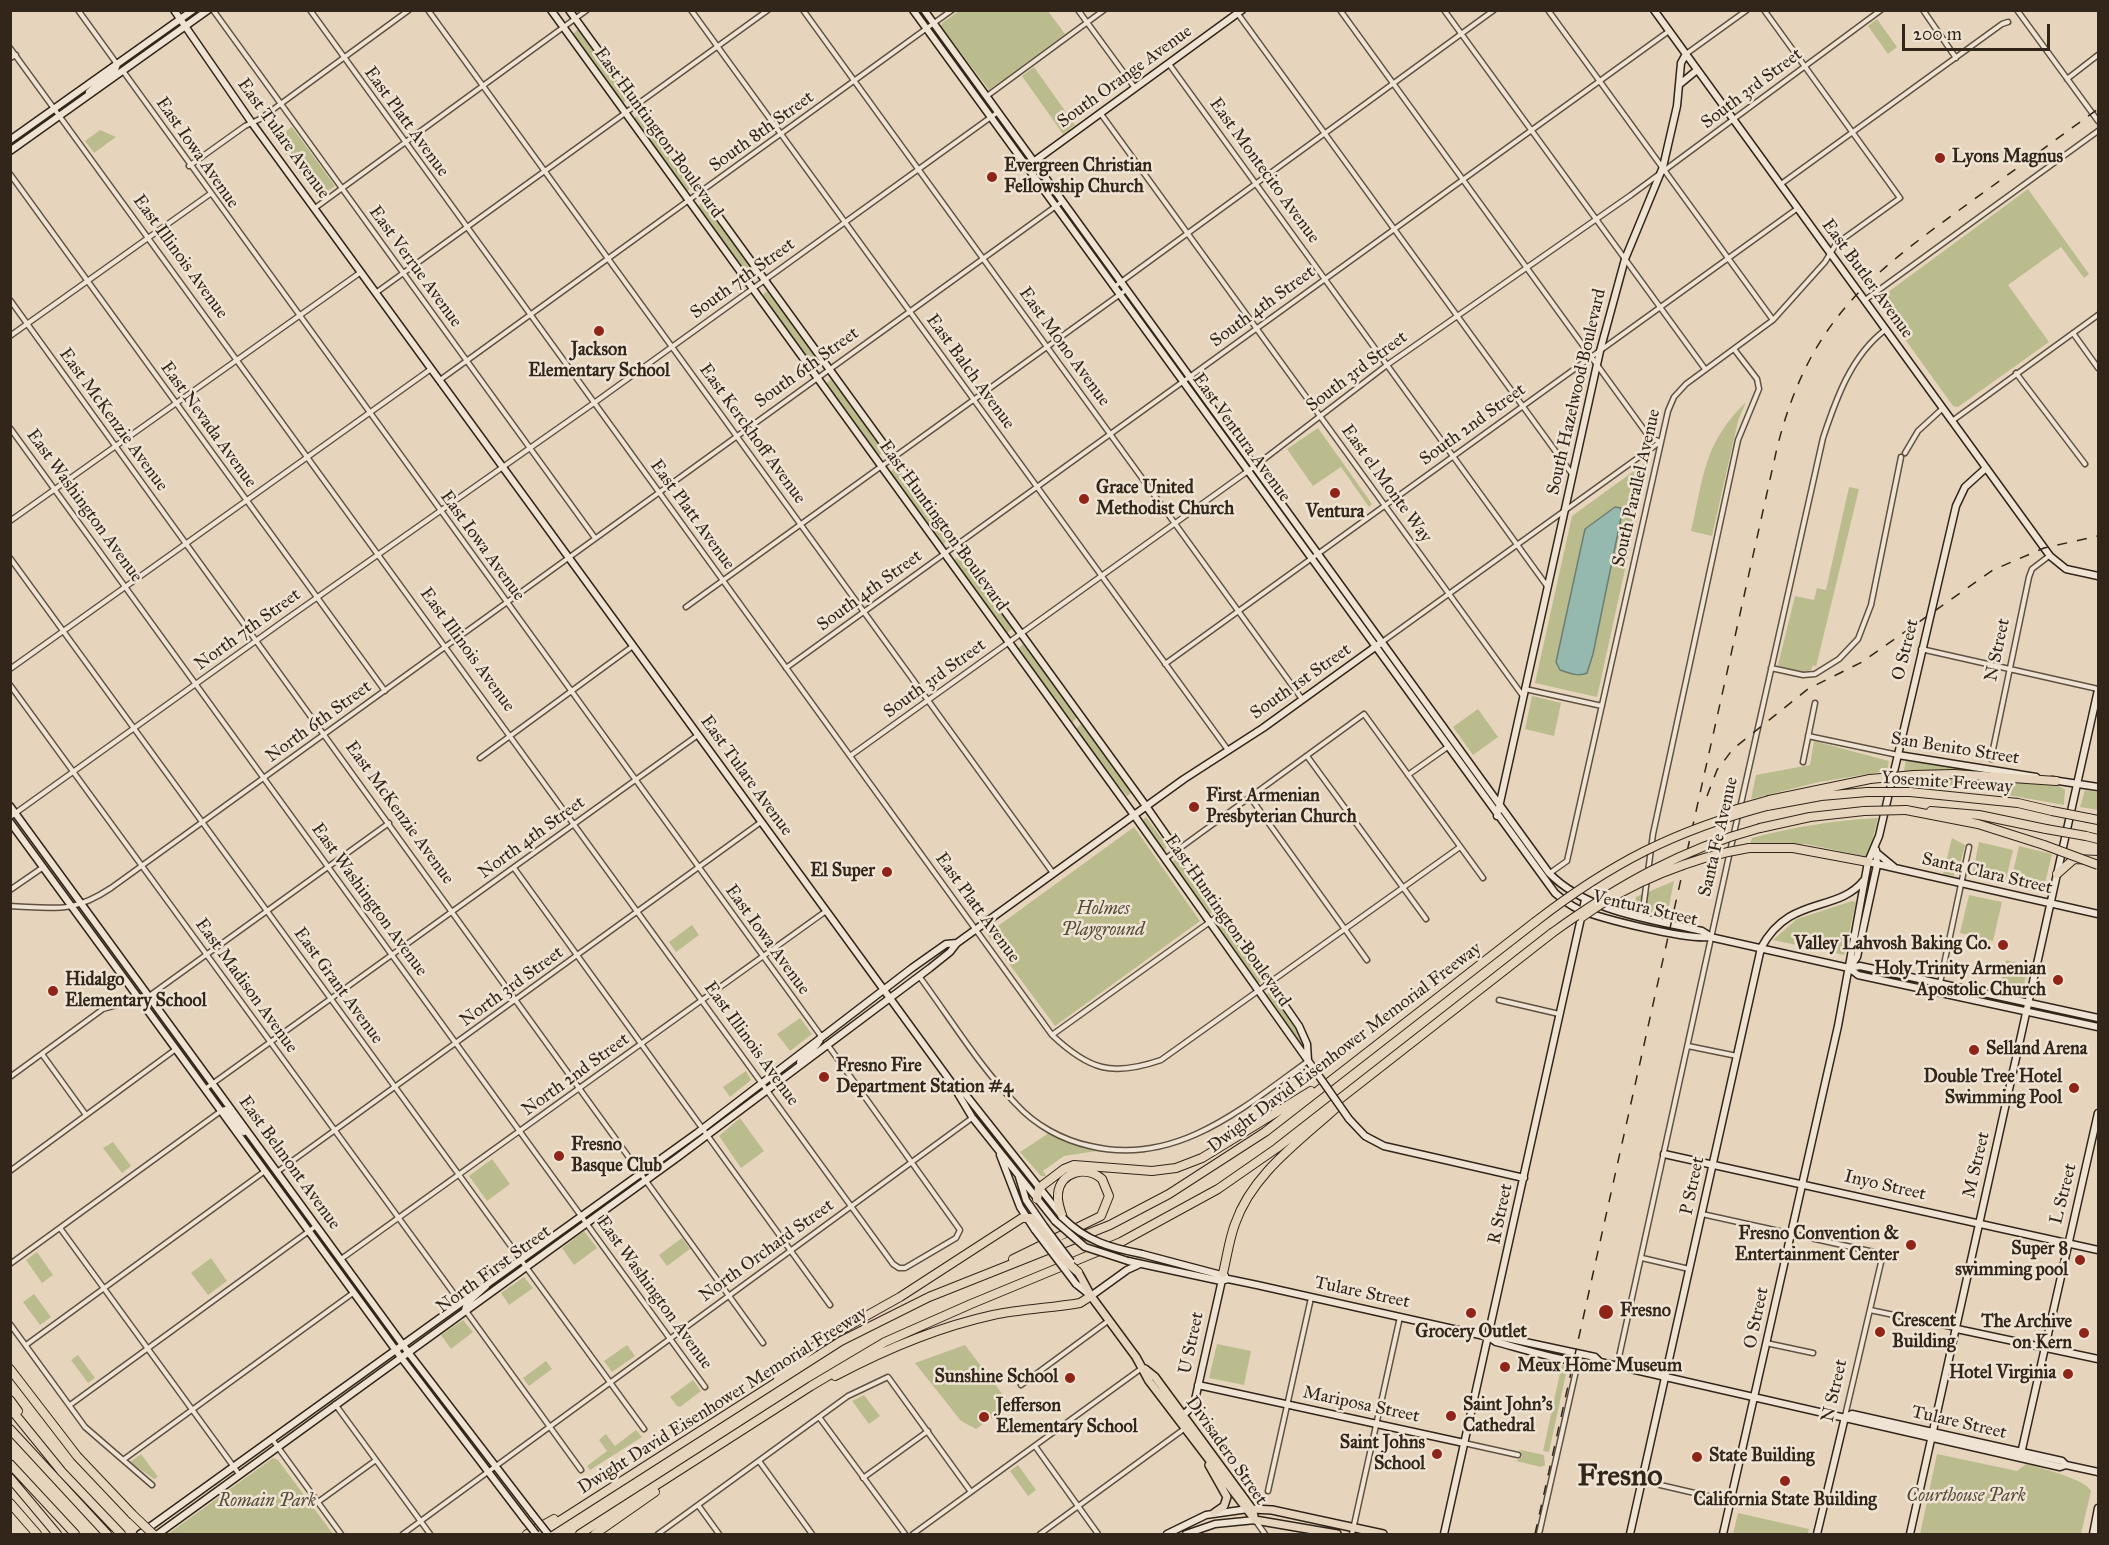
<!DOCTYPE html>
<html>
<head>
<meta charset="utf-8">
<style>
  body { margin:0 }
  #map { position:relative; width:2109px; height:1545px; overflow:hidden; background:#e6d5bc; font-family:"IM FELL Great Primer",serif }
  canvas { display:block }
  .frame { position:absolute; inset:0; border:12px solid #32251a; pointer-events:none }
  .scale { position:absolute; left:1902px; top:24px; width:148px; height:27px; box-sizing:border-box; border:3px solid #32251a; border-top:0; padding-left:8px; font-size:18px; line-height:21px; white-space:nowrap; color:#32251a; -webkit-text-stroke:4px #efe4d3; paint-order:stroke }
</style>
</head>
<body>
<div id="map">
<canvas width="2109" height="1545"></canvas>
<div class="frame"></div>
<div class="scale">200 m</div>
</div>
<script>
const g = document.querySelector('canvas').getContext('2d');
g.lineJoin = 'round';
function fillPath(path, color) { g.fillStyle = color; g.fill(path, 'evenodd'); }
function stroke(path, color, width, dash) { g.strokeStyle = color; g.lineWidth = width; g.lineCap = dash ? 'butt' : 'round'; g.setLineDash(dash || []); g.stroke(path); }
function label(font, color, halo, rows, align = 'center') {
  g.font = font + ' "IM FELL Great Primer",serif'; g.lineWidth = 5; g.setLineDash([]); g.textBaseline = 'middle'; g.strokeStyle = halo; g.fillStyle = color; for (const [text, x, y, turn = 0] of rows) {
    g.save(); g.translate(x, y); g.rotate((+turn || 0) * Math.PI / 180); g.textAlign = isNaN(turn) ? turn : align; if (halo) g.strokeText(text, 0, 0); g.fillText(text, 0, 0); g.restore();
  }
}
fillPath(new Path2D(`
  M959,11h89l17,23 -76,56 -48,-64 1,-3z
  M1877,19l20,28 -9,7 -20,-28z
  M578,29l51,69 -6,5 -51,-68z
  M1034,67l41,58 -12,9 -41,-58z
  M640,114l53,71 -6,7 -54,-73z
  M292,127l43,59 -17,12 -43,-59z
  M100,130l16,7 -22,16 -9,-12z
  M2028,189l61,85 -5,4 -23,-31 -53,38 41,57 -91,65 -5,-1 -74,-103 1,-5z
  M703,202l54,72 -6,6 -54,-73z
  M767,291l53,70 -5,7 -54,-71z
  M831,379l54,71 -6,6 -54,-71z
  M1746,402l-8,19 -26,115 -21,-5c13,-55 12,-87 55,-129z
  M1318,428l54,76 -3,3 -28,-40 -28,19 -26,-37z
  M1649,460l-52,237 -62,-14 37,-167z
  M895,468l54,70 -6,7 -54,-72z
  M1849,487l10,2 -43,178 -3,-2 -2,5 -7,2 -23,-5 -3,-2 17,-69 19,4 3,-12 9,2z
  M959,556l54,72 -6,5 -54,-72z
  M1023,644l55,72 -6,7 -55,-73z
  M1532,696l29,7 -7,33 -29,-7z
  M1478,709l20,28 -25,18 -20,-28z
  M1081,724h2l50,68 -6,4 -52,-66z
  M1814,741l75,20 -2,10 -68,11 -68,17 5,-24 54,-10z
  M1906,759l86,15 -88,-3z
  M1912,779h60l87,7 6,4 -1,15 -107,-19 -45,-2z
  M2085,790l13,2v18l-18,-3z
  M1146,817l21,29 -3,5 -22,-30z
  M1878,818l-10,39 -62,-13h-56l2,-6c42,-11 83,-18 126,-20z
  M1134,827l66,94 -145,105 -68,-92z
  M1952,838l13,7 -5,20 -6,2v9l-11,-2z
  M1979,842l34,8 -8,33 -33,-7z
  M2019,846l33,8 -9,38 -33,-7z
  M1177,858l3,1 35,50 -6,6 -38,-52z
  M1674,881l-7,35 -34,-7 3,-12z
  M1969,895l33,7 -9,39 -33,-8z
  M1852,901l4,1 -12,53 -71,-15 24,-21z
  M1224,922l39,57 -5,5 -42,-56z
  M692,925l7,10 -23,17 -7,-10z
  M2006,960l22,6 -6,28 -23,-5z
  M1271,991l25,33 10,29 -41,-57z
  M800,1018l12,16 -22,17 -13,-17z
  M746,1071l5,9 -21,17 -7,-10z
  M740,1118l24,33 -23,17 -22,-32z
  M1049,1133l48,18 -33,5 -21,15 3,5h-5l-21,-24z
  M113,1142l18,24 -9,7 -19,-25z
  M492,1159l18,25 -23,17 -18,-25z
  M584,1231l13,17 -23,17 -12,-17z
  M682,1238l8,11 -23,17 -8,-11z
  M37,1252l16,23 -11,8 -16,-23z
  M211,1258l16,23 -19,14 -17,-22z
  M524,1277l9,11 -24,17 -8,-12z
  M34,1294l17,23 -11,8 -17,-23z
  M463,1320l10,12 -22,17 -10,-14z
  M1217,1344l34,7 -7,34 -35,-7z
  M627,1345l8,11 -23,16 -8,-11z
  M965,1345l45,59 -34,25 -15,-8 -46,-58z
  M78,1355l17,23 -7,5 -17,-23z
  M546,1361l6,8 -23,17 -6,-8z
  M1562,1364l5,5 -18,83 -6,-1z
  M693,1380l8,11 -21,16 -3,-1 -7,-9z
  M864,1395l16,21 -11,8 -17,-23z
  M636,1430l6,7 -52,33 -3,-4 20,-15 -8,-11 7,-6 9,12z
  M1517,1449l27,6 1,10 -4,2 -25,-6 6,-4 -1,-6z
  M141,1454l17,23 -4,2 -24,-17z
  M1937,1454l80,17 9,-7c13,3 61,16 65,27l-10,43h-161z
  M273,1458l5,2 55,74h-165z
  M1018,1465l18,25 -8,6 -18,-25z
  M1738,1513l71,16 -1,5h-75z`), '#bbbc8d');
const water = new Path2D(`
  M1615,507l6,1v10l-28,136 -6,19c-9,4 -18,0 -27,-3l-4,-8 29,-133z`);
fillPath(water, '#96b9af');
stroke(water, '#6e7e73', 1.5);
const street = new Path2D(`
  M78,10l39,54
  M213,10l382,528
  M310,10l742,1025c37,35 60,42 109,25l299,-213
  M428,10l625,863
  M691,10l537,740
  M803,10l499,689
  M1078,10l57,78
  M1340,10l310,428 11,4
  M1444,10l261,359
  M1548,10l225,310
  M1923,10l33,48
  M2017,10l81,111
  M1238,14l334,460
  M10,48l883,1216 6,4h6l51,-30 4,-8 -133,-186
  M1686,54l61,-44
  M10,58l6,-3
  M1169,64l378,522
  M123,71l698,965
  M2067,79l31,-24
  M987,96l117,-86
  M1101,114l422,582
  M189,166l56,-40 15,-7 149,-109
  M10,174l375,517
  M1781,184l221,-160 6,-2
  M315,208l272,-198
  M1114,287l380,-277
  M377,292l391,-282
  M10,300l753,1043
  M1865,300l233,-169
  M2073,333l25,35
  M10,336l200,-142
  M2016,373l69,91
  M440,380l512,-370
  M1952,421l146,-106
  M10,428l695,959
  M1905,453l13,-22 24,-22
  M10,521l351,-249
  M10,558l634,871
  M686,607l440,-317
  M1382,642l278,-200
  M1921,649l177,40
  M1165,664l633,-456
  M786,668l883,-637
  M1771,668l32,7 12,-1 24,-15 19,-20 13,-34 30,-148
  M10,669l421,-300
  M10,685l450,617
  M1525,689l77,17
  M1808,736l90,19
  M850,756l405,-290 132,-101 244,-170 250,-185
  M1307,756l119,163
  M480,758l153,-112
  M1991,759l38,-182 3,-8 17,-13
  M1803,762l12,-59
  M1408,775l41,-29
  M1250,797l117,163
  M1740,808l83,-370c13,-39 28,-82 62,-108
  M10,817l275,-197 309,-217 404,-291
  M1165,859l199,-145 119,164
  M514,868l316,437
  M1648,872l5,-38 85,-394 21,-51 -2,-10 -23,-30
  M1550,873l17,-12 101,-450 6,-14 12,-13 87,-64 52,-58 11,-18 64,-46 -136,-188
  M10,890l32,-22
  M10,906c44,2 62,8 101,-18l952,-687
  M1642,917l5,-38
  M919,976c31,42 60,90 97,128 19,21 46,36 74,42 86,21 153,-38 218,-85
  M1940,983l29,-136
  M1499,1000l60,14
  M1052,1035l169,-121
  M1688,1046l49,10
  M42,1054l44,61
  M10,1077l93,-68 46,-13 240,-173
  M205,1089l493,-354
  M10,1171l166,-122
  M277,1172l484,-350
  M1702,1214l181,40 -38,162
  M60,1228l179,246
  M1642,1258l47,11
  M341,1259l485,-348
  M10,1264l211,-153
  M1870,1310l86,18
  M466,1311l115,159
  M10,1324l75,103 67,58
  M1766,1343l47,10
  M26,1345l239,-174
  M1617,1366l121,-551
  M1021,1385l87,-64
  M335,1404l95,130
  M70,1405l246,-179
  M819,1417l86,117
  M272,1439l69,95
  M1464,1443l54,12
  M1035,1446l63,88
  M123,1460l230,-167
  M759,1461l53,73
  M863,1478l65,-47
  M1643,1481l86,20
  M1268,1491l43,-193
  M318,1502l58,-42
  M698,1505l21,29
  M1255,1520l10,14
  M403,1534l569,-416
  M658,1534l190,-138 40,-19 83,115
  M913,1534l229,-166
  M1040,1534l144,-105
  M1352,1534l48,-217
  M1539,1534l39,-172`);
const secondary = new Path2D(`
  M174,10l78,113 699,959 21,35 83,104
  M551,10l583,805 180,254
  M569,10l577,796 153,220 8,18 1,17
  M913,10l642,883c7,6 14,12 23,16 24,10 108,31 132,28l139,31 11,-2 238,52
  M924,10l625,863c38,39 102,46 153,58l8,5
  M1654,10l396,546 16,13 32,7
  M1680,84l17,-14
  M89,92l26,-22 2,-6
  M10,140l183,-130
  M10,151l198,-141
  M1032,163l210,-153
  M1898,755l138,22
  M2052,780l46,7
  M10,806l401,550 122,159
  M1497,816l103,-465 25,-92 38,-92 14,-61 4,-43 5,-9
  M10,822l390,534 125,164
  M1877,853l17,14
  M1868,862l230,52
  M1850,967l7,-10 20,-92 -1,-15
  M1849,968l9,7 240,52
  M800,1062c5,-11 19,-14 21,-26
  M951,1083l11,7 99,125
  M221,1111l5,-1 18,22
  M1349,1119l16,17 19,10 140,32
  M1664,1154l434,96
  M1000,1155l20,52 15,23
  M1019,1177l7,23 18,26
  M1142,1254l83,22
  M1128,1261l93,20 7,-2 29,6 232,52 8,-1 98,21 5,5
  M1076,1284l15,12 36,-26 11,-5
  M465,1310l2,-7 19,-17
  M1957,1329l141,30
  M1489,1337l7,5c24,6 82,25 104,20l460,105 6,-2
  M1198,1385l266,58
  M1183,1415l8,-7 4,-8 27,-120
  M1845,1417l7,-3 210,47 4,4 32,7
  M2020,1458l78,-345
  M140,1534l557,-401 215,-165 34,-24 11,-1
  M158,1534l520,-377 252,-189 20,-16 7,-9 227,-164 79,-51 119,-86
  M1167,1534l39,-19 42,-6
  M1186,1534l29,-10 40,-4
  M1444,1534l141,-634
  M1630,1534l131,-586c29,-54 76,-34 103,-68
  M1723,1534l115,-508 30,-164 11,-26 77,-330 9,-19 21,-19
  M1817,1534l28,-117
  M1910,1534l188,-844
  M2093,1534l5,-26
  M2097,1534l1,-4`);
const primary = new Path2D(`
  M1078,1272l13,24 45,61 13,24 106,139
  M1145,1369l10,8 97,132 2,7
  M1209,1465l18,32 -3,9 -10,7
  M1252,1509l20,1 111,24
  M1255,1520l82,14`);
const highway = new Path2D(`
  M1914,775l40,-1 102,7
  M1910,792l108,11 34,8
  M1769,800l101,-21
  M1767,806l54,-10 46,-4
  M1906,810l72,14 66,21
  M1931,811l48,4 67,14
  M2088,818l10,2
  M1760,828l50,-11 54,-6
  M2086,836l12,3
  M1749,848h44l75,14
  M2057,874l17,-15 24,1
  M1037,1199l2,-11 25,-19 10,-4 78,6 24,-3 26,-10 109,-67
  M1013,1259l88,-43 8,-20 -7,-17c-16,-14 -42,-7 -44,15 -1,8 2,16 5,24
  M1223,1273c4,-16 6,-33 12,-49 17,-50 65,-83 102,-117
  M10,1369l67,87 55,58
  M777,1376l48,-37 75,-42 122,-79h9l9,10
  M835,1376c49,-26 103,-49 158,-61 29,-6 58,-7 87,-12l11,-7
  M10,1400l8,11
  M10,1408l52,64 59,62
  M10,1429l97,105
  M10,1464l65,70
  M10,1478l47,56
  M10,1503l27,31
  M527,1534l27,-15
  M539,1534l302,-193 88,-44 181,-72 59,-31 96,-62 270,-210
  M580,1534l231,-148 74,-44 86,-38 150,-62 97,-53 59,-41 275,-215
  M595,1534l60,-42`);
stroke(street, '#5f5142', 7);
stroke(secondary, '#32251a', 9);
stroke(primary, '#32251a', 10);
stroke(highway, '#32251a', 10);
stroke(street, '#efe4d3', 4);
stroke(secondary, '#efe4d3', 6);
stroke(primary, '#e6d5bc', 7);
stroke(highway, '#e6d5bc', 8);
stroke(new Path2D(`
  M1707,796l10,-26 16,-21 75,-60 54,-27 131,-92 51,-22 54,-12
  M1535,1534l242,-1086c32,-127 91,-172 192,-245 43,-31 86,-63 129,-94`), '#32251a', 1.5, [10, 10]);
const secondaryBridge = new Path2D(`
  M1314,1069l35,50
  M1063,1218c23,23 48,30 79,36
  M1055,1221l30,26 43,14
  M1044,1226l27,36
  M1035,1230l41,54
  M533,1515l15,19
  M525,1520l11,14`);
const highwayBridge = new Path2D(`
  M1870,779l44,-4
  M1867,792h43
  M1864,811l42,-1
  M2052,811l36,7
  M1723,813l46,-13
  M2046,829l40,7
  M2044,845l54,20
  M1582,917c47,-34 110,-60 167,-69
  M1535,922c76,-59 139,-91 232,-116
  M1552,933c65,-47 130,-84 208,-105
  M1040,1228l22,30 16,14
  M132,1514l21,20`);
stroke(secondaryBridge, '#32251a', 9, []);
stroke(highwayBridge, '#32251a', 10, []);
stroke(secondaryBridge, '#efe4d3', 6);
stroke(highwayBridge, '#e6d5bc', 8);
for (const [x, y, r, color] of [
  [1940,158,6,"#8f2418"],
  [992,177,6,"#8f2418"],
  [599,331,6,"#8f2418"],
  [1335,493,6,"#8f2418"],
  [1084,499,6,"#8f2418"],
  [1194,807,6,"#8f2418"],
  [887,872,6,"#8f2418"],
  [2003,945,6,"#8f2418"],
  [2058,980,6,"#8f2418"],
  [53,991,6,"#8f2418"],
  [1974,1050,6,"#8f2418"],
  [824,1077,6,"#8f2418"],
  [2074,1088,6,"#8f2418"],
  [559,1156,6,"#8f2418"],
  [1911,1245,6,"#8f2418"],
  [2080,1260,6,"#8f2418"],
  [1606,1312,8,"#8f2418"],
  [1471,1313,6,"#8f2418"],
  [1880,1332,6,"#8f2418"],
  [2084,1333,6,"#8f2418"],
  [1505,1367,6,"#8f2418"],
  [2068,1374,6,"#8f2418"],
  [1070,1378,6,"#8f2418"],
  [1451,1416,6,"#8f2418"],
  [984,1417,6,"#8f2418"],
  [1437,1454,6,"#8f2418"],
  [1697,1457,6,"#8f2418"],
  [1785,1481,6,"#8f2418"]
]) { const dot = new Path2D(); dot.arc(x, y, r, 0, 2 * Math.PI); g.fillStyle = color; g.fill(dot); stroke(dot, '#efe4d3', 2); }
label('18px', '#32251a', '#efe4d3', [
  ["South Orange Avenue",1125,77,-36],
  ["South 3rd Street",1752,89,-37],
  ["East Platt Avenue",406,122,54],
  ["South 8th Street",762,132,-36],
  ["East Huntington Boulevard",658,133,54],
  ["East Tulare Avenue",283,139,54],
  ["East Iowa Avenue",197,153,55],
  ["East Montecito Avenue",1264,171,54],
  ["East Illinois Avenue",180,257,54],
  ["East Verrue Avenue",415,267,54],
  ["South 7th Street",743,279,-36],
  ["East Butler Avenue",1867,279,54],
  ["South 4th Street",1263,307,-36],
  ["East Mono Avenue",1064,347,54],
  ["South 6th Street",807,368,-36],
  ["East Balch Avenue",970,372,54],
  ["South 3rd Street",1357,372,-37],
  ["South Hazelwood Boulevard",1577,392,-77],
  ["East McKenzie Avenue",113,420,54],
  ["East Nevada Avenue",208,425,54],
  ["South 2nd Street",1473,425,-36],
  ["East Kerckhoff Avenue",752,434,54],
  ["East Ventura Avenue",1241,438,54],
  ["East el Monte Way",1386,484,54],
  ["South Parallel Avenue",1637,488,-77],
  ["East Washington Avenue",84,506,54],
  ["East Platt Avenue",692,515,54],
  ["East Huntington Boulevard",943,526,54],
  ["East Iowa Avenue",482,546,54],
  ["South 4th Street",870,591,-36],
  ["North 7th Street",248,630,-36],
  ["East Illinois Avenue",467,650,54],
  ["O Street",1906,650,-76],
  ["N Street",1998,650,-78],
  ["South 3rd Street",935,679,-36],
  ["South 1st Street",1301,682,-35],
  ["North 6th Street",319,722,-36],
  ["San Benito Street",1955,749,9],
  ["East Tulare Avenue",746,776,54],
  ["Yosemite Freeway",1947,783,4],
  ["East McKenzie Avenue",399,813,54],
  ["Santa Fe Avenue",1719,837,-77],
  ["North 4th Street",532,838,-36],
  ["Santa Clara Street",1987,874,13],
  ["East Washington Avenue",369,900,54],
  ["East Platt Avenue",977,908,54],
  ["Ventura Street",1645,909,13],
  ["East Huntington Boulevard",1227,921,55],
  ["East Iowa Avenue",767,940,54],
  ["East Madison Avenue",246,986,54],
  ["East Grant Avenue",338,986,54],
  ["North 3rd Street",512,987,-36],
  ["East Illinois Avenue",751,1044,54],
  ["Dwight David Eisenhower Memorial Freeway",1345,1048,-37],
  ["North 2nd Street",576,1075,-36],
  ["East Belmont Avenue",289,1163,54],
  ["M Street",1977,1165,-77],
  ["P Street",1693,1186,-78],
  ["Inyo Street",1885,1186,13],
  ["L Street",2064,1194,-76],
  ["R Street",1501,1214,-78],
  ["North Orchard Street",767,1251,-36],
  ["North First Street",494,1270,-36],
  ["East Washington Avenue",654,1293,54],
  ["Tulare Street",1362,1293,12],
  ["O Street",1757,1318,-78],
  ["U Street",1192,1343,-78],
  ["N Street",1835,1391,-77],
  ["Dwight David Eisenhower Memorial Freeway",723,1401,-32],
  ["Mariposa Street",1361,1405,12],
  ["Tulare Street",1959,1423,13],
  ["Divisadero Street",1226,1451,55]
]);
label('bold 18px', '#32251a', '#efe4d3', [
  ["Lyons Magnus",1952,158],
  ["Evergreen Christian",1004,167],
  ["Fellowship Church",1004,188],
  ["Jackson",599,351,"center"],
  ["Elementary School",599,372,"center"],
  ["Grace United",1096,489],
  ["Methodist Church",1096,510],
  ["Ventura",1335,513,"center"],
  ["First Armenian",1206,797],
  ["Presbyterian Church",1206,818],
  ["El Super",875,872,"right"],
  ["Valley Lahvosh Baking Co.",1991,945,"right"],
  ["Holy Trinity Armenian",2046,970,"right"],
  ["Apostolic Church",2046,991,"right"],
  ["Hidalgo",65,981],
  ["Elementary School",65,1002],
  ["Selland Arena",1986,1050],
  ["Fresno Fire",836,1067],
  ["Department Station #4",836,1088],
  ["Double Tree Hotel",2062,1078,"right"],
  ["Swimming Pool",2062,1099,"right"],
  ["Fresno",571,1146],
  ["Basque Club",571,1167],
  ["Fresno Convention &",1899,1235,"right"],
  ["Entertainment Center",1899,1256,"right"],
  ["Super 8",2068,1250,"right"],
  ["swimming pool",2068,1271,"right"],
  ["Fresno",1620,1312],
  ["Crescent",1892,1322],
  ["Building",1892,1343],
  ["The Archive",2072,1323,"right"],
  ["on Kern",2072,1344,"right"],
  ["Grocery Outlet",1471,1333,"center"],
  ["Meux Home Museum",1517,1367],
  ["Hotel Virginia",2056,1374,"right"],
  ["Sunshine School",1058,1378,"right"],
  ["Saint John's",1463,1406],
  ["Cathedral",1463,1427],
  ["Jefferson",996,1407],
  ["Elementary School",996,1428],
  ["Saint Johns",1425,1444,"right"],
  ["School",1425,1465,"right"],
  ["State Building",1709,1457],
  ["California State Building",1785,1501,"center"]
], 'left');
label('italic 18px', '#544b37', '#efe4d3', [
  ["Holmes",1103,910],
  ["Playground",1103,931],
  ["Courthouse Park",1966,1497],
  ["Romain Park",267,1502]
]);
label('bold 30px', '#32251a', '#efe4d3', [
  ["Fresno",1620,1478]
]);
</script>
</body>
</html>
